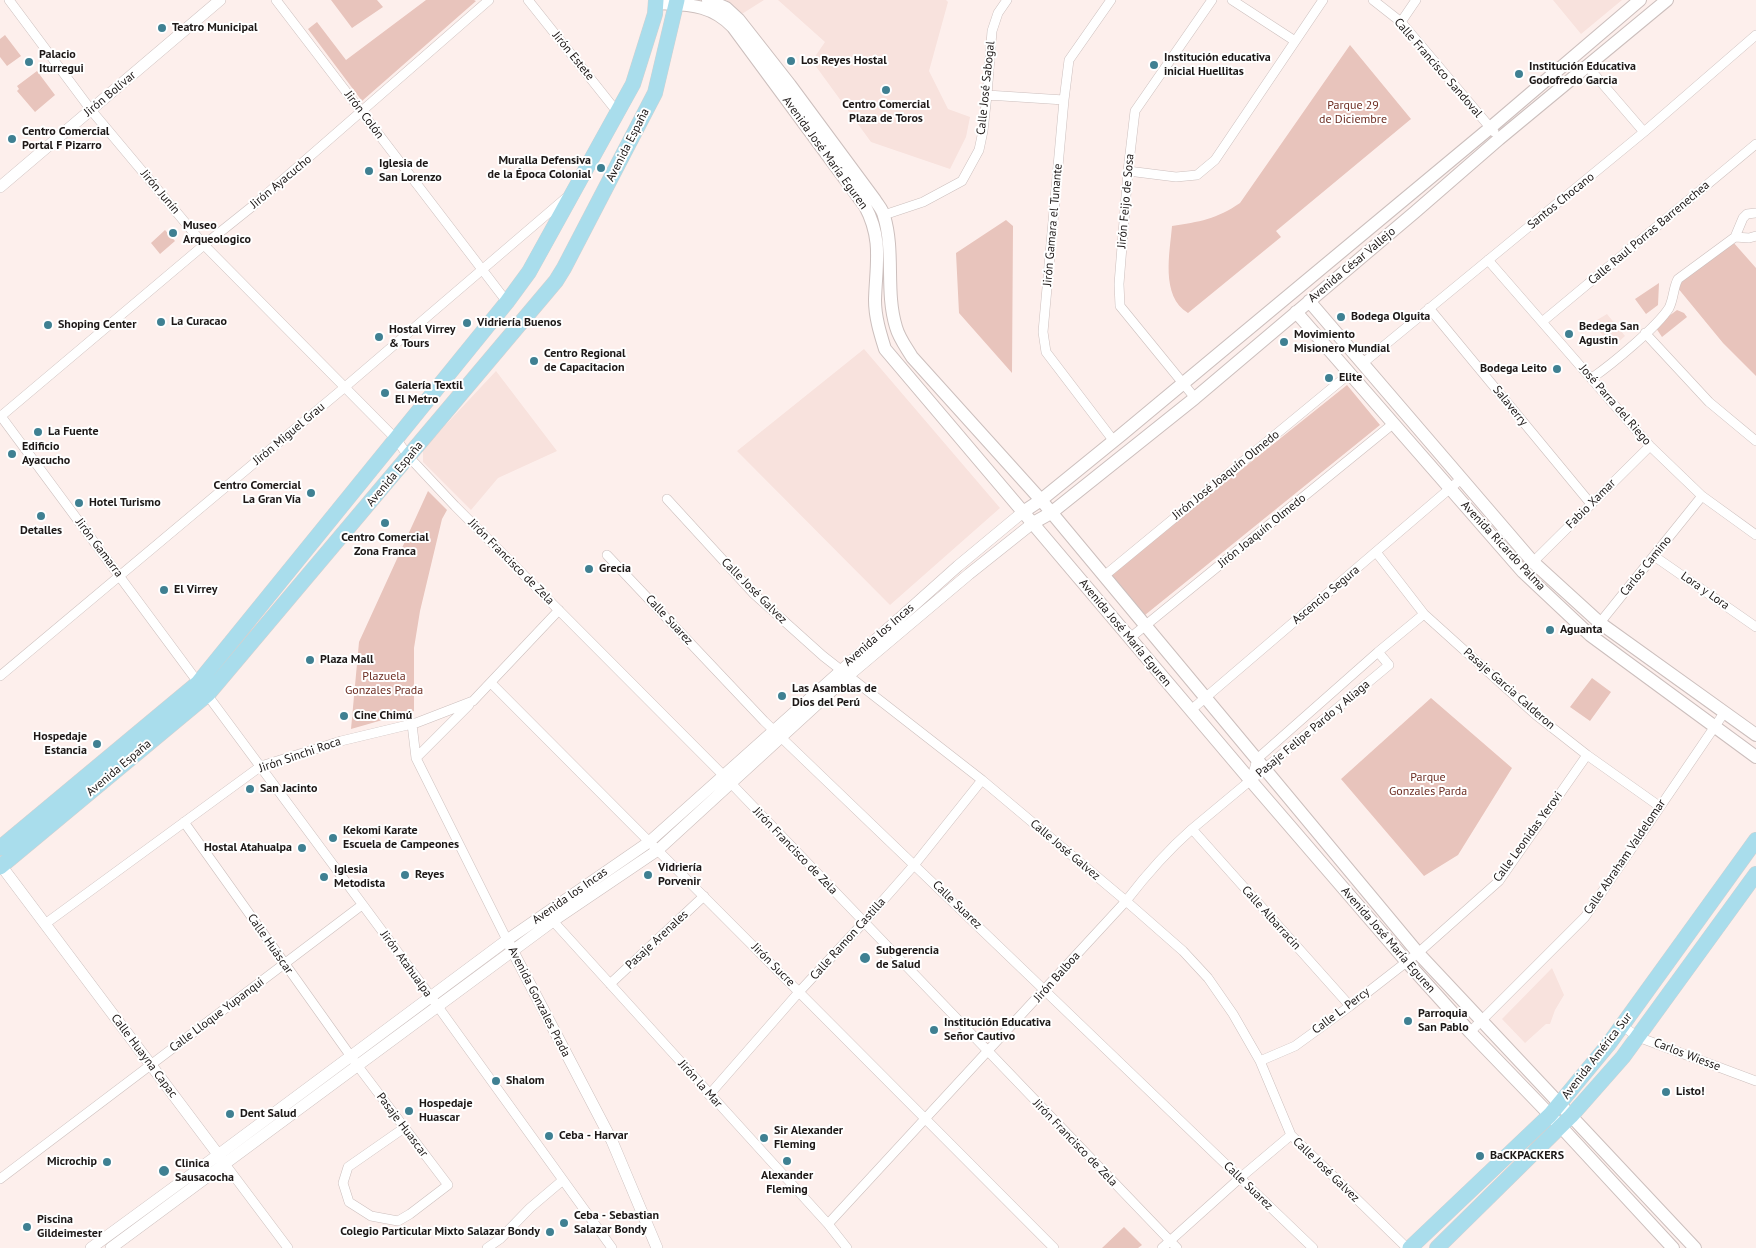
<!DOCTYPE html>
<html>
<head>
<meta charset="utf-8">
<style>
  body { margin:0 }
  canvas { display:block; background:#fdefec }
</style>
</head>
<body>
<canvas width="1756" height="1248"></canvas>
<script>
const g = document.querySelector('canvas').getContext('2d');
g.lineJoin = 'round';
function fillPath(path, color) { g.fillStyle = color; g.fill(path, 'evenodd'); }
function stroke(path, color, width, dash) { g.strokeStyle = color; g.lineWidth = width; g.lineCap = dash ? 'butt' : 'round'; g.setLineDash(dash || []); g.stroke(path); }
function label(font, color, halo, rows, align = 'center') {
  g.font = font + ' "PT Sans",sans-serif'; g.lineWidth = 4; g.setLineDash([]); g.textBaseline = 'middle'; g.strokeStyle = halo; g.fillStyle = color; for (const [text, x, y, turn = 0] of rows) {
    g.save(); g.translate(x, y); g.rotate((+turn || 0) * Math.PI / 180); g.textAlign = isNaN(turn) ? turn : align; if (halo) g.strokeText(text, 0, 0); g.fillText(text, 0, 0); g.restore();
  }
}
fillPath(new Path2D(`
  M726,0h38l-27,17z
  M778,0h168l2,2 -19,69 19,38 22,8 -4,20 -16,32 -79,-27 -59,-81 13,-19z
  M1553,0h69l-41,34z
  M1607,314l18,22 -12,11 -21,-24z
  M864,349l136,159 -110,97 -153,-154z
  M496,371l61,80 -59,27 -27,32 -48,-48v-13z
  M1552,968l12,27 -9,15 -5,14h-4l-21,19 -23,-24z`), '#f8e2dd');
fillPath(new Path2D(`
  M331,0h46l6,7 -31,21z
  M426,0h48l2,1 -114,100 -54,-72 9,-7 29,38z
  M5,35l16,21 -14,10 -7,-9v-18z
  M1350,45l61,74 -135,112 5,6 -93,76c-28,-17 -18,-61 -16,-87 27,-4 45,-7 68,-23z
  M37,71l18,24 -20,17 -18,-21 2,-2 -2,-3z
  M1006,220l7,6 -1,147 -53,-60 -3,-60z
  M165,230l10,11 -15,13 -9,-11z
  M1733,242l23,26v108l-33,-33 -46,-56 4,-6z
  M1659,283l-1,22 -12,9 -11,-15z
  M1677,310l7,3 3,4 -25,20 -6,-9 1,-3z
  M1347,385l33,40 -235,190 -34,-41z
  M428,491l19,19 -5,9 -22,92 -6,37v63l-63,18 8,-87z
  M1592,678l19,14 -21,29 -20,-14z
  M1431,698l81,70 -54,87 -34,21 -83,-97z
  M1124,1227l18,18 -4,3h-36z`), '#e8c4bc');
const minor = new Path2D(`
  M9,0l82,110 113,135 192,194 13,18 46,49 269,270 453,472
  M276,0l231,302
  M528,0l90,113
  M1111,0l-42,60 -5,40 -21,232 3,20 67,88
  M1232,0l63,41
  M1373,0l28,22 93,110
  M1401,22l15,-22
  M1588,67l56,65
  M987,95l77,5
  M1128,171l48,6 21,-2 18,-15 108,-160
  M884,215l39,-13 39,-21 17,-31 4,-19 4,-36 5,-64 6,-18 9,-13
  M1735,237l14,1 7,-2
  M1488,260l162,186 52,50 54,39
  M1429,308l162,196
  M1542,322l214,-178
  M1645,333l64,69 47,39
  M1363,363l281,-231 112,-97
  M1592,378c20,-14 65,-51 77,-70 5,-10 4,-20 9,-29l57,-42 8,-19 4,-4 9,-1
  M1195,398l-75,-92 -1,-22 9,-113 7,-60 77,-111
  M0,415l431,582 181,251
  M0,417l204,-172 50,-40 235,-205
  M667,499l87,95 69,62 159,124 144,121 57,50 25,27 25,36 27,47 31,74 116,113
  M1376,552l48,62 112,101 51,40 72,51
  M607,555l157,166 549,527
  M1654,556l102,71
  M1533,562l117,-116
  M1104,576l245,-202
  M1590,635l112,-139
  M1130,638l264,-215
  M0,676l345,-289 222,-190
  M491,683l563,565
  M1191,710l270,-231
  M412,724l4,34 91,182
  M416,758l53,-53
  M1251,781l6,-22 121,-107 46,-38
  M184,822l173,243 91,120 -38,29 -12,7 -27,-5 -22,-14 -6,-19 5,-16 56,-39
  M1192,829l158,177
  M553,921l275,303 19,24
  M45,924l216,-158 80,-25 75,-18 57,-22 86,-91
  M610,984l94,-88
  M1621,1025l17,12 118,44
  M1470,1032l115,-115 139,-204
  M1260,1061l35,-15 55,-40 68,-53 81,-72 88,-126
  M709,1095l90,-103 65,-70 51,-58 67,-84
  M225,1164l63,84
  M0,1179l362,-274
  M828,1224l298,-323c20,-26 41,-50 66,-72l197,-164 -11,-13
  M487,1248l13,-9 30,-31 33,-28
  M1162,1248l78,-70 51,-43`);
const tertiary = new Path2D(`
  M0,187l220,-187
  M0,864l223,297
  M509,944l103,197 45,107
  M91,1248l127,-93 289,-215 142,-98 309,-276 65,-54
  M111,1248l442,-327 105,-71 190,-174 121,-102 64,-51`);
const secondary = new Path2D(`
  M708,0l18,8 13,12 51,65 85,115c3,5 8,10 9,16 11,36 1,75 12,111 3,11 10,20 16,30l129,143 377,453 277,295
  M656,3c31,2 54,0 77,24l132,179c18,34 11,58 10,94 0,17 5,33 10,49l366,432 155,180 64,71 80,83 123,133
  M1309,301l224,261 67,61 156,112
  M1296,312l227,260 67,63 166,122
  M1023,512l18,-12 80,-65 369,-307 150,-128
  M1033,523l18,-10 144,-115 220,-186 84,-73 168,-139`);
const primary = new Path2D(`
  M0,848l198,-165 309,-381 22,-30 104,-188 22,-70 1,-14
  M0,867l208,-173 348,-413 8,-13 91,-175 22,-93
  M1410,1248l140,-133 58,-70 148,-205
  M1437,1248l134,-132 52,-59 133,-183`);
stroke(minor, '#ccbfbd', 10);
stroke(tertiary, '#ccbfbd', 12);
stroke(secondary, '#ccbfbd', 14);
stroke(primary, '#d2d1d1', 16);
stroke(minor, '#fff', 9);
stroke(tertiary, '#fff', 11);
stroke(secondary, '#fff', 12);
stroke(primary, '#a9ddec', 15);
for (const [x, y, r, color] of [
  [162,28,5,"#3f8092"],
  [791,61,5,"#3f8092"],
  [29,62,5,"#3f8092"],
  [1154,65,5,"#3f8092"],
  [1519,74,5,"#3f8092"],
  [886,90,5,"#3f8092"],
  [12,139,5,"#3f8092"],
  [601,168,5,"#3f8092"],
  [369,171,5,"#3f8092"],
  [173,233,5,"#3f8092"],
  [1341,317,5,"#3f8092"],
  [161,322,5,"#3f8092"],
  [467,323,5,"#3f8092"],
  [48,325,5,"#3f8092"],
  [1569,334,5,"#3f8092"],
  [379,337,5,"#3f8092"],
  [1284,342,5,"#3f8092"],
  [534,361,5,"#3f8092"],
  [1557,369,5,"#3f8092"],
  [1329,378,5,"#3f8092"],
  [385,393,5,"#3f8092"],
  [38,432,5,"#3f8092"],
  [12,454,5,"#3f8092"],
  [311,493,5,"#3f8092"],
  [79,503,5,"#3f8092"],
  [41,516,5,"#3f8092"],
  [385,523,5,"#3f8092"],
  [589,569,5,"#3f8092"],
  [164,590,5,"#3f8092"],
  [1550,630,5,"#3f8092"],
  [310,660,5,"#3f8092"],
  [782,696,5,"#3f8092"],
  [344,716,5,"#3f8092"],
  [97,744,5,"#3f8092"],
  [250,789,5,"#3f8092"],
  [333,838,5,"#3f8092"],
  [302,848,5,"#3f8092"],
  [405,875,5,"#3f8092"],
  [648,875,5,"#3f8092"],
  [324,877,5,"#3f8092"],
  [865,958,6,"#3f8092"],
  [1408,1021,5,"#3f8092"],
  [934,1030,5,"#3f8092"],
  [496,1081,5,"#3f8092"],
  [1666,1092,5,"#3f8092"],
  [409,1111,5,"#3f8092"],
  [230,1114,5,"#3f8092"],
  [549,1136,5,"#3f8092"],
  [764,1138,5,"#3f8092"],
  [1480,1156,5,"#3f8092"],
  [787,1161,5,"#3f8092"],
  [107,1162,5,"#3f8092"],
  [164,1171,6,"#3f8092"],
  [564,1223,5,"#3f8092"],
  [27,1227,5,"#3f8092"],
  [550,1232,5,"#3f8092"]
]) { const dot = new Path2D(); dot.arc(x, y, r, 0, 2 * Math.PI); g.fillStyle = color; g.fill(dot); stroke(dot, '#fff', 2); }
label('bold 12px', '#1d1817', '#fff', [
  ["Teatro Municipal",172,28],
  ["Palacio",39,55],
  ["Iturregui",39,69],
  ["Institución educativa",1164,58],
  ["inicial Huellitas",1164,72],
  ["Los Reyes Hostal",801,61],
  ["Institución Educativa",1529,67],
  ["Godofredo Garcia",1529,81],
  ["Centro Comercial",886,105,"center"],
  ["Plaza de Toros",886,119,"center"],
  ["Centro Comercial",22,132],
  ["Portal F Pizarro",22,146],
  ["Muralla Defensiva",591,161,"right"],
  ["de la Época Colonial",591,175,"right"],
  ["Iglesia de",379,164],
  ["San Lorenzo",379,178],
  ["Museo",183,226],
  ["Arqueologico",183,240],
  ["Bodega Olguita",1351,317],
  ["La Curacao",171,322],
  ["Vidriería Buenos",477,323],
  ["Shoping Center",58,325],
  ["Bedega San",1579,327],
  ["Agustin",1579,341],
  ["Hostal Virrey",389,330],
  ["& Tours",389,344],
  ["Movimiento",1294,335],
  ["Misionero Mundial",1294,349],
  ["Centro Regional",544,354],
  ["de Capacitacion",544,368],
  ["Bodega Leito",1547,369,"right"],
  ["Elite",1339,378],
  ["Galería Textil",395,386],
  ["El Metro",395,400],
  ["La Fuente",48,432],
  ["Edificio",22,447],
  ["Ayacucho",22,461],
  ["Centro Comercial",301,486,"right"],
  ["La Gran Vía",301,500,"right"],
  ["Hotel Turismo",89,503],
  ["Detalles",41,531,"center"],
  ["Centro Comercial",385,538,"center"],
  ["Zona Franca",385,552,"center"],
  ["Grecia",599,569],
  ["El Virrey",174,590],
  ["Aguanta",1560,630],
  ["Plaza Mall",320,660],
  ["Las Asamblas de",792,689],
  ["Dios del Perú",792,703],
  ["Cine Chimú",354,716],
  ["Hospedaje",87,737,"right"],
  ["Estancia",87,751,"right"],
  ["San Jacinto",260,789],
  ["Kekomi Karate",343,831],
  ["Escuela de Campeones",343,845],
  ["Hostal Atahualpa",292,848,"right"],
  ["Vidriería",658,868],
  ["Porvenir",658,882],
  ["Iglesia",334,870],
  ["Metodista",334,884],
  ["Reyes",415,875],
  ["Subgerencia",876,951],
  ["de Salud",876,965],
  ["Parroquia",1418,1014],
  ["San Pablo",1418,1028],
  ["Institución Educativa",944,1023],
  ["Señor Cautivo",944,1037],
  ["Shalom",506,1081],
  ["Listo!",1676,1092],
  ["Hospedaje",419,1104],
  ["Huascar",419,1118],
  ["Dent Salud",240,1114],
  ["Sir Alexander",774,1131],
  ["Fleming",774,1145],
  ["Ceba - Harvar",559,1136],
  ["BaCKPACKERS",1490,1156],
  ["Microchip",97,1162,"right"],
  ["Clinica",175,1164],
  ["Sausacocha",175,1178],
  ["Alexander",787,1176,"center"],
  ["Fleming",787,1190,"center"],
  ["Ceba - Sebastian",574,1216],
  ["Salazar Bondy",574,1230],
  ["Piscina",37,1220],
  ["Gildeimester",37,1234],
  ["Colegio Particular Mixto Salazar Bondy",540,1232,"right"]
], 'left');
label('12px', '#1d1817', '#fff', [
  ["Jirón Estete",573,56,51],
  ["Calle Francisco Sandoval",1438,68,49],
  ["Calle José Sabogal",986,88,-84],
  ["Jirón Bolívar",110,94,-40],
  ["Jirón Colón",364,115,53],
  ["Avenida España",628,145,-63],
  ["Avenida José María Eguren",825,153,54],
  ["Jirón Ayacucho",281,182,-40],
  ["Jirón Junín",160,192,50],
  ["Jirón Feijo de Sosa",1126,201,-85],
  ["Santos Chocano",1561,201,-39],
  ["Jirón Gamara el Tunante",1053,225,-85],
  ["Calle Raul Porras Barrenechea",1649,233,-40],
  ["Avenida César Vallejo",1352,265,-40],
  ["José Parra del Riego",1615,405,49],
  ["Salaverry",1510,406,51],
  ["Jirón Miguel Grau",289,434,-40],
  ["Avenida España",395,474,-50],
  ["Jirón José Joaquín Olmedo",1226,475,-39],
  ["Fabio Xamar",1591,504,-45],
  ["Jirón Joaquín Olmedo",1262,531,-39],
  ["Avenida Ricardo Palma",1503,546,47],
  ["Jirón Gamarra",99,548,53],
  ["Jirón Francisco de Zela",511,562,45],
  ["Carlos Camino",1646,566,-51],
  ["Calle José Galvez",754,591,45],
  ["Lora y Lora",1705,591,35],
  ["Ascencio Segura",1326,595,-40],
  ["Calle Suarez",669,620,47],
  ["Avenida José María Eguren",1125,633,50],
  ["Avenida los Incas",879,635,-41],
  ["Pasaje Garcia Calderon",1509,689,41],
  ["Pasaje Felipe Pardo y Aliaga",1313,729,-40],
  ["Jirón Sinchi Roca",300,755,-19],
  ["Avenida España",119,768,-40],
  ["Calle Leonidas Yerovi",1528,837,-54],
  ["Calle José Galvez",1065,850,40],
  ["Jirón Francisco de Zela",795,851,46],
  ["Calle Abraham Valdelomar",1625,857,-56],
  ["Avenida los Incas",570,896,-35],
  ["Calle Suarez",957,905,44],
  ["Calle Albarracin",1271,918,48],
  ["Calle Ramon Castilla",848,939,-48],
  ["Pasaje Arenales",657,940,-43],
  ["Avenida José María Eguren",1388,940,49],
  ["Calle Huáscar",270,944,55],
  ["Jirón Atahualpa",406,964,54],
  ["Jirón Sucre",773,965,45],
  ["Jirón Balboa",1057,977,-48],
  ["Avenida Gonzales Prada",539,1002,63],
  ["Calle L. Percy",1341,1011,-37],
  ["Calle Lloque Yupanqui",217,1015,-37],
  ["Carlos Wiesse",1687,1055,21],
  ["Calle Huayna Capac",144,1056,53],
  ["Avenida América Sur",1597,1056,-52],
  ["Jirón la Mar",700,1084,48],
  ["Pasaje Huascar",402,1125,53],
  ["Jirón Francisco de Zela",1075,1143,46],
  ["Calle José Galvez",1326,1170,44],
  ["Calle Suarez",1248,1186,44]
]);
label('12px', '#6c2c21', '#fff', [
  ["Parque 29",1353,106],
  ["de Diciembre",1353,120],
  ["Plazuela",384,677],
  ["Gonzales Prada",384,691],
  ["Parque",1428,778],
  ["Gonzales Parda",1428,792]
]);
</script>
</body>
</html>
